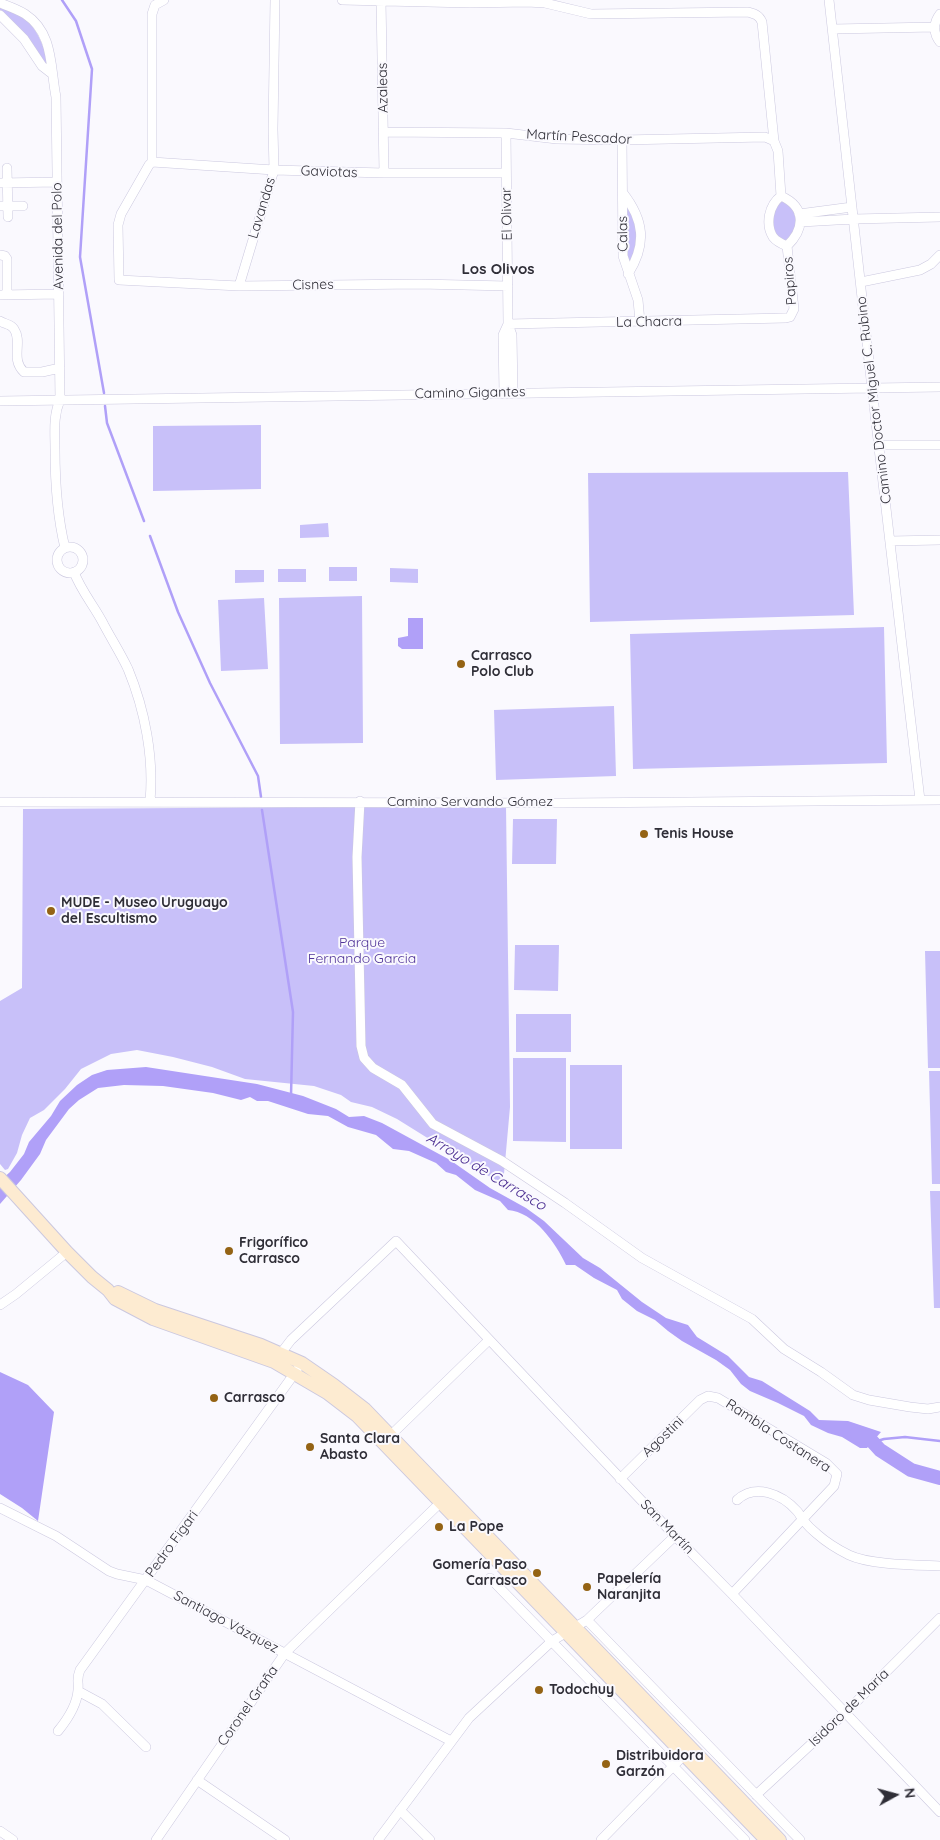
<!DOCTYPE html>
<html>
<head>
<meta charset="utf-8">
<style>
  body { margin:0 }
  #map { position:relative; width:940px; height:1840px; overflow:hidden; background:#faf9fe; font-family:Quicksand,sans-serif }
  canvas { display:block }
  .north { position:absolute; left:870px; top:1770px; width:50px; height:50px; -webkit-text-stroke:4px #faf9fe; paint-order:stroke; rotate:83deg; font-size:14px; font-weight:700; line-height:20px; text-align:center; color:#2f2e37 }
  .north::after { content:''; display:block; margin:auto; width:18px; height:22px; background:#2f2e37; clip-path:polygon(50% 0,100% 100%,50% 72%,0 100%) }
</style>
</head>
<body>
<div id="map">
<canvas width="940" height="1840"></canvas>
<div class="north">N</div>
</div>
<script>
const g = document.querySelector('canvas').getContext('2d');
g.lineJoin = 'round';
function fillPath(path, color) { g.fillStyle = color; g.fill(path, 'evenodd'); }
function stroke(path, color, width, dash) { g.strokeStyle = color; g.lineWidth = width; g.lineCap = dash ? 'butt' : 'round'; g.setLineDash(dash || []); g.stroke(path); }
function label(font, color, halo, rows, align = 'center') {
  g.font = font + ' Quicksand,sans-serif'; g.lineWidth = 4; g.setLineDash([]); g.textBaseline = 'middle'; g.strokeStyle = halo; g.fillStyle = color; for (const [text, x, y, turn = 0] of rows) {
    g.save(); g.translate(x, y); g.rotate((+turn || 0) * Math.PI / 180); g.textAlign = isNaN(turn) ? turn : align; if (halo) g.strokeText(text, 0, 0); g.fillText(text, 0, 0); g.restore();
  }
}
fillPath(new Path2D(`
  M0,8c31,3 42,31 49,57l-4,-1 -14,-22 -31,-31z
  M784,200l11,11 3,14 -10,15 -3,1c-16,-7 -12,-24 -9,-39z
  M628,205l8,13 1,30 -6,12h-4l-1,-54z
  M261,425v64l-108,2v-65z
  M848,472l6,143 -264,7 -2,-149z
  M328,523l1,14 -29,1v-13z
  M329,567h28v14h-28z
  M390,568l28,1v14l-28,-1z
  M278,569h28v13h-28z
  M235,570h29v12l-29,1z
  M362,596l1,147 -83,1 -1,-146z
  M264,598l4,71 -47,2 -3,-71z
  M884,627l3,136 -254,6 -3,-135z
  M614,706l2,70 -120,4 -2,-70z
  M506,806l4,301 -7,78 -106,-66 -25,-12 -21,-5 -10,-7 -27,-9 -69,-7 -33,-12 -39,-10 -36,-7 -26,4 -30,15 -16,20 -21,21 -14,8 -8,17 -5,18 -9,16 -3,1 -5,-6v-163l22,-13 1,-179z
  M513,819h44l-1,45h-44z
  M515,945h44l-1,46 -44,-1z
  M925,951h15v117h-12z
  M516,1014h55v38h-55z
  M513,1058h53v84l-53,-1z
  M570,1065h52v84h-52z
  M929,1071h11v113h-8z
  M930,1191h10v117h-6z`), '#c8c0f9');
fillPath(new Path2D(`
  M408,618h15v31h-21l-4,-3v-8l10,-2z
  M146,1067l111,17 46,12 33,13 13,8 15,-1 18,7 68,37 40,28 36,20 18,13 39,37 17,10 42,34 24,16 22,7 9,12 31,19 21,21 13,4 48,30 9,9 29,1 33,11 -14,16h-7l-18,-11 -14,-4 -17,-8 -7,-9 -26,-13 -28,-12 -9,-7 -11,-14 -14,-10 -34,-19 -14,-10 -13,-11 -18,-9 -15,-12 -5,-9 -23,-12 -19,-13h-9c-10,-22 -32,-53 -58,-55l-8,-9 -25,-11 -19,-15 -10,-3 -10,-9 -27,-12 -16,-2 -17,-14 -28,-8 -20,-11 -20,-2 -40,-13h-11l-7,-4 -9,3 -28,-7 -50,-7 -39,-1 -26,3 -19,12 -10,9 -23,31 -6,14 -19,26 -21,24v-23l10,-9 14,-18 5,-12 22,-26 9,-15 17,-16 15,-10 15,-5z
  M0,1372l28,13 26,27 -16,109 -16,-13 -22,-14z`), '#b0a0f8');
stroke(new Path2D(`
  M62,0l14,21 16,48 -12,188 24,136
  M105,406l2,17 37,98
  M150,536l28,76 32,71 48,93 3,21
  M262,810l31,202 -2,84
  M874,1442l10,-3 21,-2 35,4`), '#b0a0f8', 2.5);
stroke(new Path2D(`
  M857,1434l13,5 10,11 31,20 29,8`), '#b0a0f8', 14);
const street = new Path2D(`
  M342,0l128,3 57,-1 18,1 46,11 157,-2c7,2 11,3 14,10l12,119 4,10 3,45
  M381,0l3,173
  M829,0l43,388 48,412
  M0,3c8,3 17,6 25,11 29,19 25,53 31,83l4,303c-7,16 -5,32 -5,49 0,34 2,66 10,99
  M940,14c-7,9 -7,19 0,28
  M0,15l24,24 18,27 9,7
  M833,29l102,-2
  M383,132l123,1 51,6 65,1 143,-3 9,4
  M506,133l2,191 4,11 1,58
  M622,140l1,116 15,44 2,22
  M152,162l-3,3 -28,49 -3,11 1,55 120,6 180,-2 89,2
  M152,162l122,8 110,3h122
  M152,162v-148l3,-9 9,-5
  M7,168l1,49
  M0,183l57,-1
  M623,193c21,27 24,51 5,81
  M781,196c25,11 24,33 6,50
  M781,196c-12,9 -16,28 -8,41 3,4 9,7 14,9
  M0,206h23
  M799,214l53,-7
  M801,222l53,-3 86,-2
  M0,255l5,1 2,3v36
  M861,282l59,-12 11,-6 9,-9
  M239,286l35,-116 -1,-41 2,-129
  M0,295l59,-1
  M0,321c4,3 11,3 14,8 9,13 -4,30 10,43h18l18,-4
  M508,324l278,-6 4,-1 4,-8 -7,-63
  M504,393l-1,-58 5,-11
  M0,401l940,-14
  M879,445h61
  M890,541l50,-1
  M57 560a13 13 0 1 1 26 0a13 13 0 1 1-26 0Z
  M74,572c7,19 21,35 30,53 8,15 17,29 24,44 17,41 26,89 22,132
  M360,801l-3,56 4,189 3,12 9,10 29,17 31,39 69,37 63,42 77,55 110,61 32,30 37,23 32,23 16,5 41,7 18,2 12,-2
  M0,802l564,1 376,-3
  M0,1305l16,-11 51,-42
  M278,1357l13,-17 105,-99 279,295 57,58 208,218
  M391,1435l98,-95
  M620,1479l80,-79 8,-4 10,2 108,65 11,11 -3,12 -102,108
  M737,1500c18,-17 45,-6 60,11 3,3 4,7 6,9 4,5 9,10 14,14 9,8 22,16 32,21 21,10 67,10 91,11
  M0,1508l56,28 53,35 8,3 29,6 305,161
  M490,1578l255,262
  M587,1620l213,220
  M78,1691l24,13 44,43
  M58,1731c9,-11 19,-25 20,-41 1,-9 -2,-10 2,-20l217,-300
  M197,1780l88,60
  M756,1795l90,-83 94,-94
  M400,1810l30,30
  M0,1831l13,9
  M156,1840l129,-187 156,-151
  M378,1840l91,-122 83,-77 35,-21 88,-84
  M601,1840l83,-85`);
const secondary = new Path2D(`
  M0,1178l67,74 25,25 16,13 7,9 38,20 121,43 53,31 30,23 409,424
  M118,1292l37,18 106,35 41,18 32,22 31,24 415,431`);
stroke(street, '#cbc8df', 10);
stroke(secondary, '#cbc8df', 14);
stroke(street, '#fff', 9);
stroke(secondary, '#fdebd1', 12);
for (const [x, y, r, color] of [
  [461,664,5,"#946314"],
  [644,834,5,"#946314"],
  [51,911,5,"#946314"],
  [229,1251,5,"#946314"],
  [214,1398,5,"#946314"],
  [310,1447,5,"#946314"],
  [439,1527,5,"#946314"],
  [537,1573,5,"#946314"],
  [587,1587,5,"#946314"],
  [539,1690,5,"#946314"],
  [606,1764,5,"#946314"]
]) { const dot = new Path2D(); dot.arc(x, y, r, 0, 2 * Math.PI); g.fillStyle = color; g.fill(dot); stroke(dot, '#faf9fe', 2); }
label('14px', '#2f2e37', '#faf9fe', [
  ["Azaleas",383,88,-91],
  ["Martín Pescador",579,137,3],
  ["Gaviotas",329,172,2],
  ["Lavandas",262,208,-73],
  ["El Olivar",507,214,-91],
  ["Calas",623,234,-91],
  ["Avenida del Polo",58,236,-91],
  ["Papiros",790,281,-95],
  ["Cisnes",313,285,-1],
  ["La Chacra",649,322,-1],
  ["Camino Gigantes",470,393,-1],
  ["Camino Doctor Miguel C. Rubino",874,400,-97],
  ["Camino Servando Gómez",470,802],
  ["Rambla Costanera",778,1436,33],
  ["Agostini",663,1437,-44],
  ["San Martín",667,1527,46],
  ["Pedro Figari",172,1544,-54],
  ["Santiago Vázquez",226,1622,28],
  ["Coronel Graña",248,1706,-55],
  ["Isidoro de María",849,1708,-44]
]);
label('bold 14px', '#2f2e37', '#faf9fe', [
  ["Carrasco",471,656],
  ["Polo Club",471,672],
  ["Tenis House",654,834],
  ["MUDE - Museo Uruguayo",61,903],
  ["del Escultismo",61,919],
  ["Frigorífico",239,1243],
  ["Carrasco",239,1259],
  ["Carrasco",224,1398],
  ["Santa Clara",320,1439],
  ["Abasto",320,1455],
  ["La Pope",449,1527],
  ["Gomería Paso",527,1565,"right"],
  ["Carrasco",527,1581,"right"],
  ["Papelería",597,1579],
  ["Naranjita",597,1595],
  ["Todochuy",549,1690],
  ["Distribuidora",616,1756],
  ["Garzón",616,1772]
], 'left');
label('14px', '#513599', '#faf9fe', [
  ["Parque",362,943],
  ["Fernando Garcia",362,959]
]);
label('bold 15px', '#2f2e37', '#faf9fe', [
  ["Los Olivos",498,269]
]);
label('italic 15px', '#4a2d91', '#faf9fe', [
  ["Arroyo de Carrasco",486,1172,31]
]);
</script>
</body>
</html>
